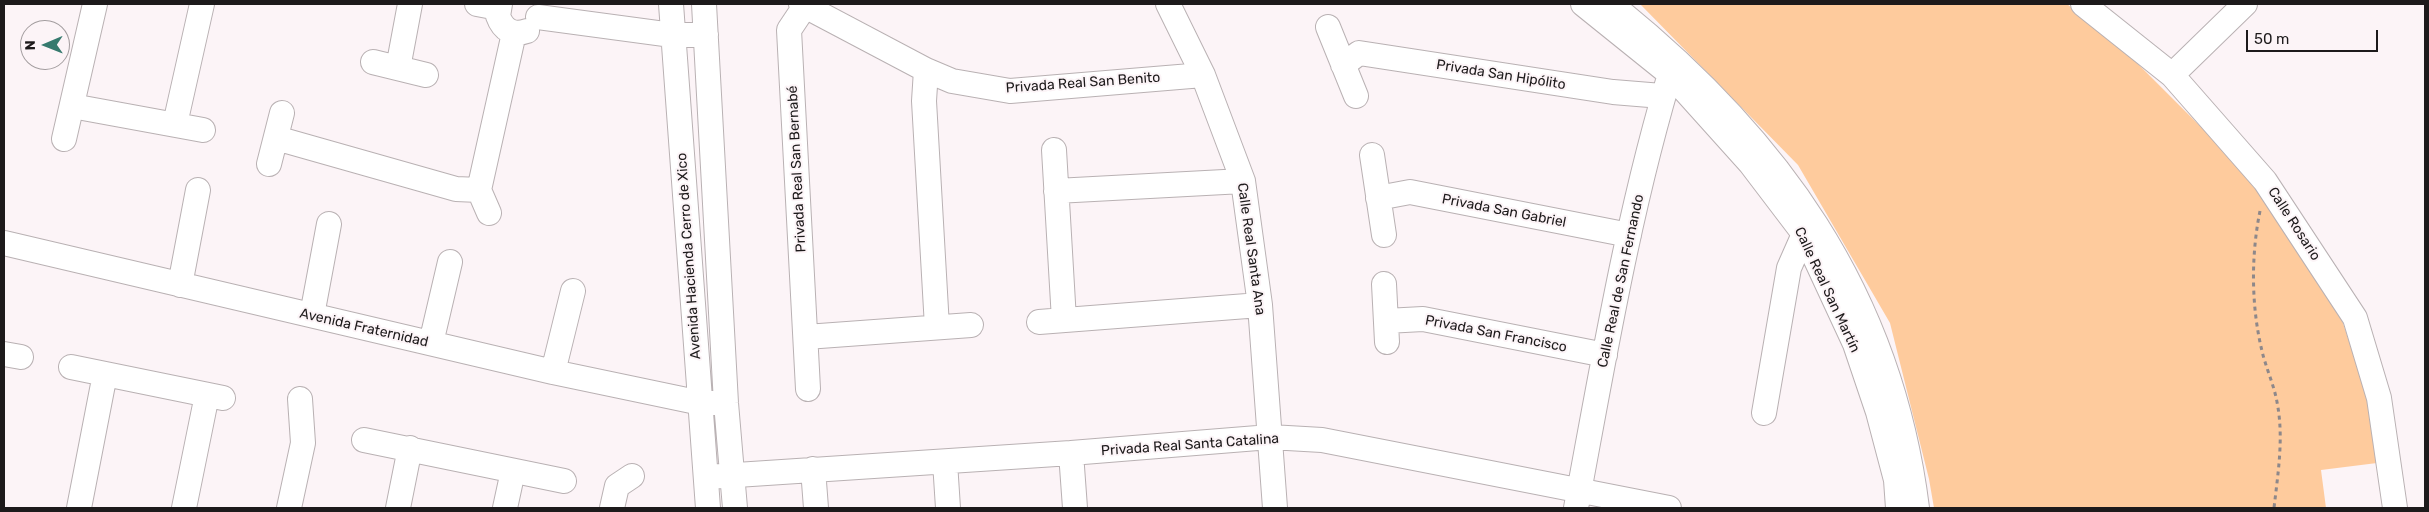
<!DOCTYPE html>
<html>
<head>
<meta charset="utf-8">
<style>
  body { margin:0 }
  #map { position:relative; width:2429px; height:512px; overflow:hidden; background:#fcf4f7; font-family:Rubik,sans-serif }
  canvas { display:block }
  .frame { position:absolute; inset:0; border:5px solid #1d1a1b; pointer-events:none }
  .north { position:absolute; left:20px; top:20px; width:50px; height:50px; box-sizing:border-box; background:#fcf4f7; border:1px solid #a39d9f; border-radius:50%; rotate:269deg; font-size:14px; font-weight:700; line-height:20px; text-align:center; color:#1d1a1b }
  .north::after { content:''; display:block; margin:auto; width:18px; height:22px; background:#367a6e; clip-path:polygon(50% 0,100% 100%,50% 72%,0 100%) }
  .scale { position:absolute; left:2246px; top:30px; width:132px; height:22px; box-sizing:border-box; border:2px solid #1d1a1b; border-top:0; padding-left:6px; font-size:15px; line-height:18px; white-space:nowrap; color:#1d1a1b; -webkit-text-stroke:4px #fcf4f7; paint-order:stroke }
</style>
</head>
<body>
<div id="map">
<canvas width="2429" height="512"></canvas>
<div class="frame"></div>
<div class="north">N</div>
<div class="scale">50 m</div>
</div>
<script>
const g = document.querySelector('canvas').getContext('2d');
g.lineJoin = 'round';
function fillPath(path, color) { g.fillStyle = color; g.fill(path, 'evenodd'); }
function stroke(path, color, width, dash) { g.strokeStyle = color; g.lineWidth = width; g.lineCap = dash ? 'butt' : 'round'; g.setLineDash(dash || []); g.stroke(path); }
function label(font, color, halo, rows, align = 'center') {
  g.font = font + ' Rubik,sans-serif'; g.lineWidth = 4; g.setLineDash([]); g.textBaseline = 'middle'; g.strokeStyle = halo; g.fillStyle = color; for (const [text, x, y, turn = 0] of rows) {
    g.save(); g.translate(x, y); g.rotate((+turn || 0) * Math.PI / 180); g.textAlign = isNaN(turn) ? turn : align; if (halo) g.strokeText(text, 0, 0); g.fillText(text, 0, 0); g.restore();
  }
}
fillPath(new Path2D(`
  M1640,4h427l58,47 134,134 83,135 25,76 10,67 -56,7 5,38h-392l-5,-29 -39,-156 -92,-158z`), '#fecb9d');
const minor = new Path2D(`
  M477,4l21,4
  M500,4l-2,12c5,14 15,20 29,15
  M671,4l37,504
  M704,4l22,399 9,105
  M801,4l125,66 26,11 58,10 193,-16
  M1168,4l35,71 40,106 17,124 15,203
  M1583,4l87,70 80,89 54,71 51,110 23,68 18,68 2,28
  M1611,4c166,133 279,288 306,504
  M2083,4l89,71 93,106 90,137 24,80 16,110
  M805,6l-16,24 19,359
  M538,17l134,18h34
  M1328,27l28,69
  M373,62l53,13
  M1343,65l16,-12 254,39 49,4
  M398,68l12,-64
  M926,70l-2,31 13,226
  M2172,75l73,-71
  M72,106l131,24
  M175,124l27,-120
  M276,138l180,51 23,1
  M64,139l31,-135
  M1054,150l10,170
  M1372,155l12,80
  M269,164l13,-51
  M1056,191l187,-10
  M1378,198l32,-6 219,43
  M489,213l-10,-23 35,-157
  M4,243l549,129 148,31h25
  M1384,284l3,58
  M180,285l18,-95
  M312,315l17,-91
  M1386,321l37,-2 182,36
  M1039,322l221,-17
  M806,337l165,-12
  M431,343l19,-81
  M4,354l17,3
  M71,367l152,31
  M553,372l20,-81
  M1764,413l25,-145 15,-34
  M364,440l200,41
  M1071,453l4,55
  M945,462l3,46
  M813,469l3,39
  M706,477l365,-24 199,-16 52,3 347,68
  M79,508l26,-134
  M184,508l23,-113
  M289,508l14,-65 -3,-44
  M398,508l12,-60
  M505,508l8,-37
  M612,508l5,-22 15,-10
  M1576,508c28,-150 53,-301 98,-447`);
stroke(minor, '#b9b1b3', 26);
stroke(new Path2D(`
  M2260,211c-9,44 -9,95 2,140 4,17 12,34 15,51 7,35 1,71 -3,106`), '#8e888a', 3, [4, 4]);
stroke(minor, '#fff', 24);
label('14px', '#1d1a1b', '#fcf4f7', [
  ["Privada San Hipólito",1501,75,9],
  ["Privada Real San Benito",1083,83,-4],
  ["Privada Real San Bernabé",797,169,-93],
  ["Privada San Gabriel",1504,211,11],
  ["Calle Rosario",2294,224,57],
  ["Calle Real Santa Ana",1251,249,82],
  ["Avenida Hacienda Cerro de Xico",689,256,-94],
  ["Calle Real de San Fernando",1621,281,-78],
  ["Calle Real San Martín",1827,290,65],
  ["Avenida Fraternidad",364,328,13],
  ["Privada San Francisco",1496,334,11],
  ["Privada Real Santa Catalina",1190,445,-4]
]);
</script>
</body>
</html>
